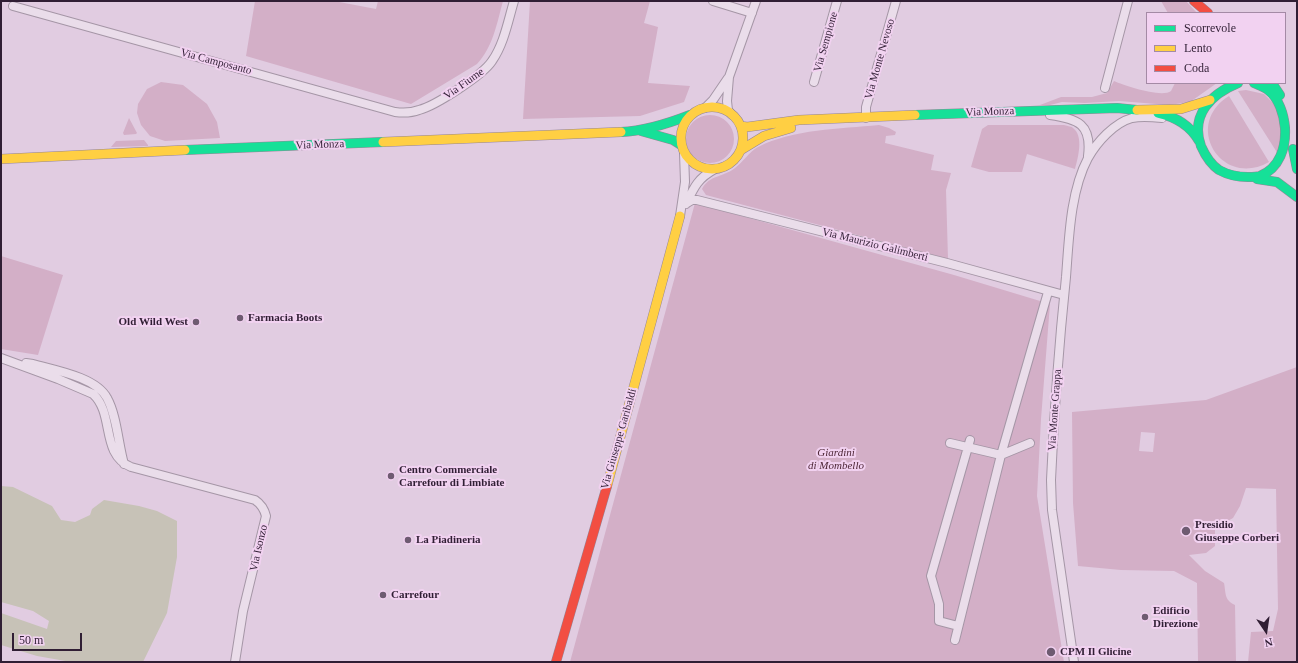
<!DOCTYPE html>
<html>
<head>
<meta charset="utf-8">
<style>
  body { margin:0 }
  #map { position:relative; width:1298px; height:663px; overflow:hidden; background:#e1cce1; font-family:"Times New Roman",serif }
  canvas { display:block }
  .frame { position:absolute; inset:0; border:2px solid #301e34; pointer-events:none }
  .legend { position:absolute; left:1146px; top:12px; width:140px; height:72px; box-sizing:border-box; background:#f2d2f1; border:1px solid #a48aa5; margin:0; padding:5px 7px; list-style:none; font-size:12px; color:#301e34 }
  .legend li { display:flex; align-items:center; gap:8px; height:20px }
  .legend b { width:20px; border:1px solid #a48aa5 }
  .north { position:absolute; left:1246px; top:611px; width:40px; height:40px; -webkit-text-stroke:3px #f2d2f1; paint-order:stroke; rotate:167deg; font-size:11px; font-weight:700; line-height:16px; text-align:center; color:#301e34 }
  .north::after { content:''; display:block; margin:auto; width:14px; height:18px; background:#301e34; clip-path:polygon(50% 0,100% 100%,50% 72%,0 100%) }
  .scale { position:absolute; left:12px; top:633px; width:70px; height:18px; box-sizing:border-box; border:2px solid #301e34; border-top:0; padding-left:5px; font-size:12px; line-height:14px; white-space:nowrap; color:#301e34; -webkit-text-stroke:3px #f2d2f1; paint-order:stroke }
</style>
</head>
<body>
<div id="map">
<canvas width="1298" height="663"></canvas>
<div class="frame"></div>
<ul class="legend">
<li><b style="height:5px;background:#16e098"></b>Scorrevole</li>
<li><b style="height:5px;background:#ffcf43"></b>Lento</li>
<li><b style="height:5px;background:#f24e42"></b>Coda</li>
</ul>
<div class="north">N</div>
<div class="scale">50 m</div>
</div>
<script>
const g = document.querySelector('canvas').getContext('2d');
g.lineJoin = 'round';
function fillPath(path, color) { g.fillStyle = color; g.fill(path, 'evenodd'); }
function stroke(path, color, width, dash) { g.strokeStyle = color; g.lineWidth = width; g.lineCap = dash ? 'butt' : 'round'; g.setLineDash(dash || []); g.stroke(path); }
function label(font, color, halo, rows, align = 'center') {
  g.font = font + ' "Times New Roman",serif'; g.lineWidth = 4; g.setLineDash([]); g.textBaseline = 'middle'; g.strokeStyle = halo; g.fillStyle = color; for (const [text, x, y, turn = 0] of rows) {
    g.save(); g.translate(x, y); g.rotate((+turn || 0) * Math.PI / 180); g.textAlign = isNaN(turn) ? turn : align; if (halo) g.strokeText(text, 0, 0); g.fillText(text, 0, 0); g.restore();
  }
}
fillPath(new Path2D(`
  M255,1h79l42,8 2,-8h125c-6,22 -10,46 -26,63l-66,40 -165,-48z
  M530,1h120l-6,22 14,4 -10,56 42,3 -6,16 -44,14 -117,3z
  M1161,1h25l11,12h-29z
  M1114,81c11,5 48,17 57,10l4,-8h42l-27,19 -21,3 -50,-4 -34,2 -23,-1 -12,3h-10l21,-8h31l15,-4z
  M161,82l22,3 24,19 10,18 3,16 -55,3 -15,-5 -9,-11 -4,-12 1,-9 9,-15z
  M1246,90l18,4 19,19 -5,41 -40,-63z
  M1229,96l40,66c-47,27 -87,-37 -40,-66z
  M686 139a24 24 0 1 1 48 0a24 24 0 1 1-48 0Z
  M129,118l8,15 -1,1 -12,1 -1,-2z
  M879,125l10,3 7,4 -1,3 -9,1 -1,7 49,12 -3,15 20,3 -5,17 2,69 -242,-64 -4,-6c7,-14 22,-12 33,-21 8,-6 14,-16 23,-21 35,-18 82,-18 121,-22z
  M988,125h76c2,1 7,1 9,3 11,8 5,30 2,41l-48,-15 -5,18h-33l-18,-5 11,-38z
  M144,140l4,5v1l-37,1 5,-6z
  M695,203l259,72 96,29 -9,115 -4,77 27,166h-494z
  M1,256l62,19 -25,80 -37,-6z
  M1297,367v295h-49l3,-30 22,-1 5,-22 -2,-120 -30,-1 -6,18 -7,12 -18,10v18l-9,7 -17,2 16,16 19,12c2,10 0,17 11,22l1,57h-38l-1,-79 -23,-12 -53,-1 -43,-4 -5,-63 -1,-91 134,-12zM1141,432l14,1 -2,19 -14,-1z`), '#d3afc7');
fillPath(new Path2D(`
  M1,486l12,1 39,19 9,14 14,2 15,-7 2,-6 12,-9 35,6 18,5 20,10v36l-10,56 -24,49h-72l-34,-6 -36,-11v-32l46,16 2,-8 -16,-10 -32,-9z`), '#c7c2b7');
const street = new Path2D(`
  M713,1l39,12
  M13,6l382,106c8,1 16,1 24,-2 16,-4 64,-35 73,-49 12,-17 16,-40 22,-60
  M814,82l23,-81
  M1105,88l23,-87
  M705,108l8,-8 15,-22
  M732,115l-4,-5 -1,-9 2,-24 27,-76
  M1050,115c28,4 42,9 38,41
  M866,118v-11l30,-106
  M687,203l5,-3h5l250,63 117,32
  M686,204c8,-17 12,-26 29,-35
  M680,216l5,-34 -1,-29
  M1,358l57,21 35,15c22,20 7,60 38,73l124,33c6,4 9,8 11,16l-23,95 -8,51
  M26,363l7,1c21,6 63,13 74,34 10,18 11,45 17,66
  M950,443l51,12 29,-12
  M958,626l-19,-5v-17l-8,-28 39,-136
  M955,640l46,-185 47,-163
  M1074,662l-22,-152 -1,-30c3,-68 8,-136 15,-203 3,-38 4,-85 22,-119 9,-16 26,-35 44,-40 10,-2 20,-1 30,0`);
const fast = new Path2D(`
  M1238,83c-27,11 -48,32 -37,63 4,9 9,18 18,24 9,5 19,7 29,7 4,0 9,0 12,-1 20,-8 26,-29 25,-48 -1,-13 -6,-30 -17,-38 -4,-3 -10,-5 -14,-7
  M1272,83l8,12
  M1158,113c18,4 32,12 41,28
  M915,115l202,-7 20,2
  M641,131l32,9 8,5
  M621,132c24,-1 46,-8 69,-17
  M1293,149l4,20
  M185,150l198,-8
  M1257,179l20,3 20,15`);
const slow = new Path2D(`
  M681 138a31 31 0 1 1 62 0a31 31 0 1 1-62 0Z
  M1137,110l44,-1 29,-9
  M741,126l6,1 52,-7 116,-5
  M383,142l238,-10
  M741,150l23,-14 27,-8
  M1,159l184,-9
  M607,486l73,-270`);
const jam = new Path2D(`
  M1194,1l14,12
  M556,662l51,-176`);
stroke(street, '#a596a6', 10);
stroke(fast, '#958596', 10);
stroke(slow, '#958596', 10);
stroke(jam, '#958596', 10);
stroke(street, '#eaddea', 8);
stroke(fast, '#16e098', 9);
stroke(slow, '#ffcf43', 9);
stroke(jam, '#f24e42', 9);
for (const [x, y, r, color] of [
  [240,318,4,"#6e5b71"],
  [196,322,4,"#6e5b71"],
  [391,476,4,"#6e5b71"],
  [1186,531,5,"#6e5b71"],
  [408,540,4,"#6e5b71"],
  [383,595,4,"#6e5b71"],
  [1145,617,4,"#6e5b71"],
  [1051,652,5,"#6e5b71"]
]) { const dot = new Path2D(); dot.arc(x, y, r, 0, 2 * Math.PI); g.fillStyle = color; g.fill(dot); stroke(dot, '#f2d2f1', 1.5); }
label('11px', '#301e34', '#f2d2f1', [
  ["Via Sempione",826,42,-74],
  ["Via Monte Nevoso",880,59,-74],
  ["Via Camposanto",216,62,15],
  ["Via Fiume",464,84,-35],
  ["Via Monza",990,112,-2],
  ["Via Monza",320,145,-2],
  ["Via Maurizio Galimberti",875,245,14],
  ["Via Monte Grappa",1055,410,-86],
  ["Via Giuseppe Garibaldi",619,439,-74],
  ["Via Isonzo",259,548,-77]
]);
label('bold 11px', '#301e34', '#f2d2f1', [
  ["Farmacia Boots",248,318],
  ["Old Wild West",188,322,"right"],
  ["Centro Commerciale",399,470],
  ["Carrefour di Limbiate",399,483],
  ["Presidio",1195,525],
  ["Giuseppe Corberi",1195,538],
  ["La Piadineria",416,540],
  ["Carrefour",391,595],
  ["Edificio",1153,611],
  ["Direzione",1153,624],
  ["CPM Il Glicine",1060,652]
], 'left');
label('italic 11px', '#4e2737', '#f2d2f1', [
  ["Giardini",836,453],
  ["di Mombello",836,466]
]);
</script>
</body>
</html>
